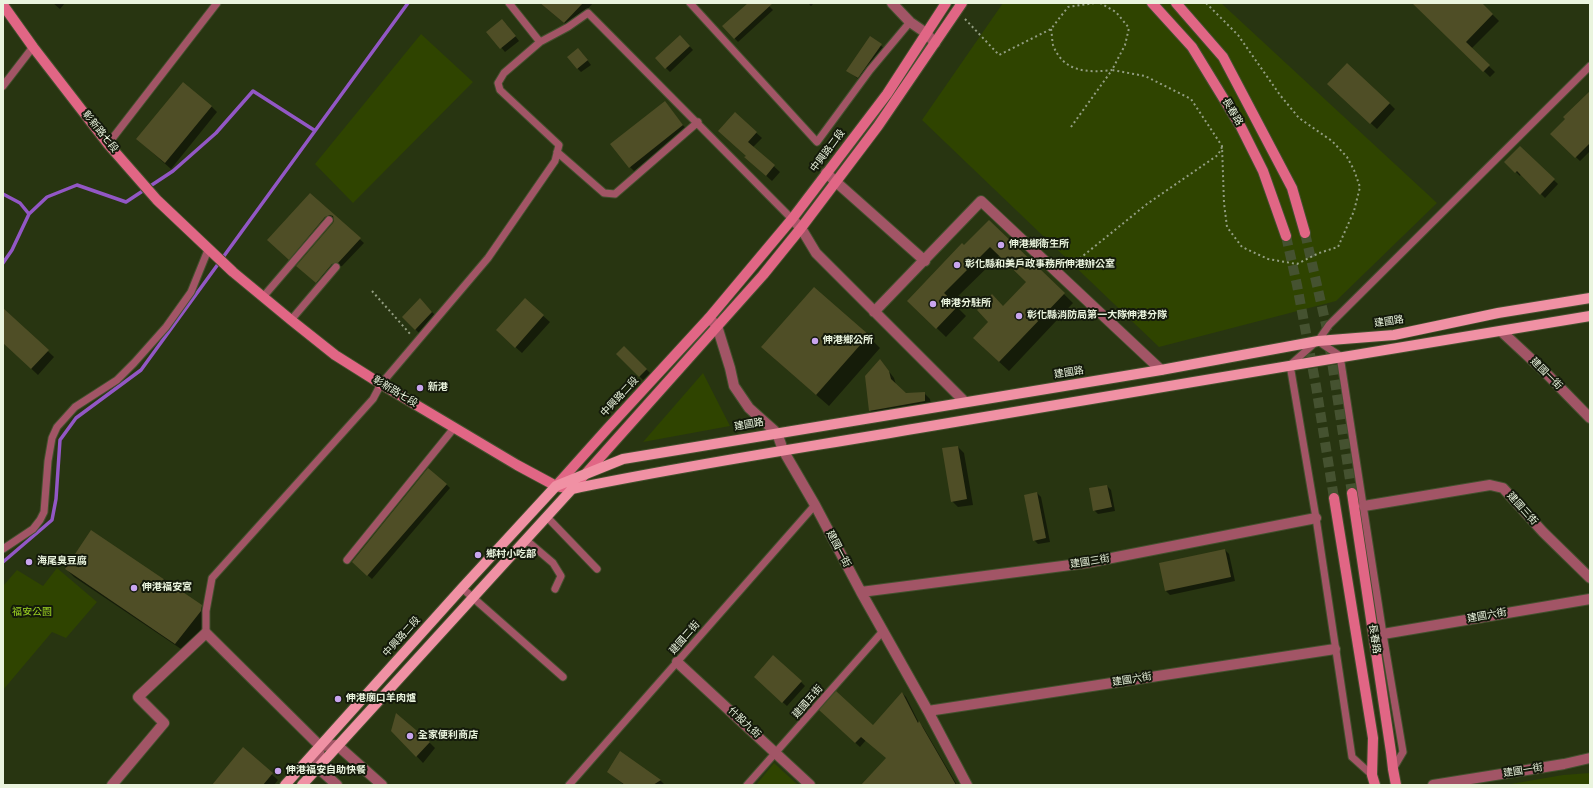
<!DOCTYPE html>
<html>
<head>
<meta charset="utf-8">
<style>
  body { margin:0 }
  #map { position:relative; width:1593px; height:788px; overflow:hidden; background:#283511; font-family:"Titillium Web",sans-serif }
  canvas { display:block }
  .frame { position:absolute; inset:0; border:4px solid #eaf4de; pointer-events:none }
</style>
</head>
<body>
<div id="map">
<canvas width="1593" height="788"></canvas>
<div class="frame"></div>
</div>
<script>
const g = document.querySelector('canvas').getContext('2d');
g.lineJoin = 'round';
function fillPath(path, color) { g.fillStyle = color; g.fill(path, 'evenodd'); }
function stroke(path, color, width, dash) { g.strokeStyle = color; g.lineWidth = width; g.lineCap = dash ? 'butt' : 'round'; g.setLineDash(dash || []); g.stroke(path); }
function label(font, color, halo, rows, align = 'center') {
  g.font = font + ' "Titillium Web","Noto Sans TC",sans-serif'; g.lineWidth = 4; g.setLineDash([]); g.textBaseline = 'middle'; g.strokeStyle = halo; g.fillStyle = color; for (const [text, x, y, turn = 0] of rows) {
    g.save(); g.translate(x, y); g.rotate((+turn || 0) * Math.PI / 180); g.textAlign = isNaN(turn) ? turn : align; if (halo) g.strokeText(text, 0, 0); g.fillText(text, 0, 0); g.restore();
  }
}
fillPath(new Path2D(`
  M1003,3h218l216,200 -101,98 -177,46 -237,-227z
  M421,34l52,48 -120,121 -38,-39z
  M703,373l27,53 -87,16z
  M57,568l40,34 -31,36 -14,-6 -49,58v-104l14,-16 26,16z
  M774,763l24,22h-42z
  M1590,773v12h-85l58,-10z`), '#2f4400');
fillPath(new Path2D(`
  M53,3h12l-5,6z
  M540,3h53l-23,25z
  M749,3h17l7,7 -35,32 -15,-16z
  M808,3h6l-3,3z
  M1421,3h60l18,18 -28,28 24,23 -5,5 -73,-71z
  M506,24l13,17 -14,11 -17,-20z
  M680,36l13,14 -23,22 -14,-14z
  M870,37l15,12 -23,33 -14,-11z
  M582,53l9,12 -10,7 -4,-4z
  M1335,90l54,13 6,6 -18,20z
  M1590,92v59l-10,10 -28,-27z
  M211,106l6,6 -46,57 -34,-30z
  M668,107l19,23 -53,41 -4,-4z
  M735,114l27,24 -9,9 27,25 -8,9 -21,-19 -4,-6z
  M1520,148l38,36 -13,14 -24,-24 -1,2 -14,-14z
  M310,194l54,49 -22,23 -6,1 -16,19 -18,-16 32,-46v-6l-5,2 -36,43 -25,-23z
  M989,221l84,82 -64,68 -26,-24 21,-40 23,-25 -27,-27 -48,47 14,14 -20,21 -37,-36z
  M420,300l16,16 -17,17 -16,-16z
  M525,300l25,22 -28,31 -19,-17z
  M3,309l51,48 -16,18 -35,-33z
  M868,336l12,12 -51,58 -54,-47z
  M624,347l26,26 -7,7 -26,-26z
  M880,360l14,18 2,7 10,9 18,-1 6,6 1,8 -55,10 -6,-7z
  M958,447l6,6 9,52 -15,2 -6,-6z
  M446,484l4,4 -78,91 -15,-13z
  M1107,486l4,4 4,21 -17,3 -4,-4z
  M1037,493l4,4 9,45 -12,2 -4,-4z
  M1225,550l4,4 6,27 -65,14 -4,-4z
  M66,569l135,37 9,9 -1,4 -25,32 -110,-74z
  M759,681l42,1 4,4 -18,20z
  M902,693l4,4 13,26 4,4 34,58h-95l25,-27 -21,-18 -6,7 -35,-32 48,11z
  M392,730l37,12 6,6 -12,15z
  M243,749l35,31 -4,5h-61z
  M608,772l52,8 5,5h-41z`), '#0007');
stroke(new Path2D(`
  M3,194l17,9 9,11 -17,36 -9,13
  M29,214l18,-17 30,-12 49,17 47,-31 43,-38 37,-42 61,39
  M3,562l49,-42 4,-21 4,-59 16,-22 65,-48 267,-367`), '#9257c5', 3.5);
fillPath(new Path2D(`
  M540,3h43l-19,20z
  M748,3h25l-39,36 -12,-13z
  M1412,3h70l11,11 -27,28 24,23 -7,7z
  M502,19l14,17 -16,13 -14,-17z
  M680,35l10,11 -25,23 -10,-11z
  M870,36l12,8 -24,34 -12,-7z
  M578,48l10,12 -11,9 -10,-12z
  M1347,63l43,40 -20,21 -43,-40z
  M183,82l29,24 -47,57 -29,-24z
  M1590,91v52l-15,15 -25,-24 15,-15 -2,-2z
  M665,101l18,24 -54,43 -19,-24z
  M735,112l22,20 -9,10 27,23 -9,11 -22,-19 2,-1 -28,-25z
  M1520,146l35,33 -15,16 -23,-24 -2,2 -11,-11z
  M310,193l51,45 -23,25 -6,1 -16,19 -20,-17 37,-43 1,-2 -1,-5 -3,-1 -5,2 -36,43 -22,-20z
  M989,220l76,73 -66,69 -26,-24 15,-16 -11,-12 15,-16 11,12 23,-24 -36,-35 -46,46 14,13 -22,23 -29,-28 55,-58 2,2z
  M814,287l55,48 -53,60 -55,-48z
  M420,298l12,14 -17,18 -13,-13z
  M525,298l19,17 -29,33 -19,-18z
  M3,308l46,42 -18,19 -28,-26z
  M624,346l23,23 -8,8 -23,-23z
  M880,359l9,12 2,8 15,14 19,-1v9l-56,10 -4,-35z
  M958,446l9,53 -16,3 -9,-54z
  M428,468l19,16 -80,92 -15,-14z
  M1107,485l5,22 -19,4 -4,-23z
  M1037,492l9,46 -13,3 -9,-46z
  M91,530l111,75 -1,6 -26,33 -110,-75z
  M1225,549l6,28 -66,14 -6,-28z
  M773,655l29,26 -20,22 -28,-26z
  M836,691l37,34 29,-33 16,31 1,-2 37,64h-95l25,-27 -25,-21 -6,6 -36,-33z
  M396,713l34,29 -14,15 -25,-26z
  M243,747l30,26 -10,12h-51z
  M620,751l41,29 -8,5h-28l-18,-13z`), '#4f4e26');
stroke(new Path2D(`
  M1305,233l22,96 25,164
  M1286,236l11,49 19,101 18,112`), '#455230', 10, [10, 5]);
const lane = new Path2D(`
  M509,3l31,39
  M690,3l127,139 53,-72 40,-48
  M3,86l30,-39
  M108,144l109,-141
  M557,152l47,41 11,1 83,-72
  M263,297l66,-77
  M291,320l45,-53
  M1317,341l-27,24 26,153 36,239 20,18
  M547,517l50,52
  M526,540l27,23 8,13 -6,13
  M3,549l30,-20 7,-9 4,-8 4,-51 4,-23 5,-11 18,-20 42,-27 17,-17 32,-36 25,-35 17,-42
  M347,560l107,-132
  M462,588l101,89
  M206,633v-22l6,-33 161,-179 8,-15 107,-126 67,-97 4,-16 -59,-55 -2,-7 6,-10 36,-31 28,-15 20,-14 204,206
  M1393,769l10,-17 -20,-118 -43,-278 -22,-15 11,-16 261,-259
  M569,785l246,-280
  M747,785l136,-154`);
const street = new Path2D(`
  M892,3l18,19 16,11 9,10
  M826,173l99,88
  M792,219l9,9 15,25 149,149
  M874,312l107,-111 180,169
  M709,318l8,8 13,42 4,18 15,22 28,25 6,17 32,55 46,87 67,119 39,74
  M1501,331l42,39 47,48
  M1364,506l126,-21 13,3 40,44 47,46
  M861,592l225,-29 230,-45
  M1383,634l207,-35
  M677,662l133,123
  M928,711l407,-62
  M320,746l17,-1 45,40
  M320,746l-3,21 20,18
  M112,785l52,-62 -26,-26 68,-64 114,113
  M1433,785l131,-21 26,-6`);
const secondary = new Path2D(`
  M1152,3l40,44 49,80 22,44 23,65
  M1176,3l47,54 69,131 13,45
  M3,5l30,42 75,97 49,56 76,72 58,48 44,35 46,29 136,81 39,21 16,3 191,-214 38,-47 77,-102 84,-123
  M556,486l51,-57 102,-111 83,-99 95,-125 59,-91
  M1352,493l39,259 2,17 3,16
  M1334,498l39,240 -1,37 3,10`);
const primary = new Path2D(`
  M285,785l177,-197 94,-102 67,-27 538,-89 157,-29 76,-6 104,-22 92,-15
  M302,785l270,-296c115,-24 231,-41 347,-61 224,-38 447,-75 671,-112`);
stroke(lane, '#43502e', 9);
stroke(street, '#43502e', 12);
stroke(secondary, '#43502e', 12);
stroke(primary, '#43502e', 12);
stroke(new Path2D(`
  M1100,3l16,9 13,16 -4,17 -13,25 33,6 46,23 31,47 2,57 3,24 15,20 26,12 29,5 22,-11 19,-6 16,-36 6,-24 -6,-17 -7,-13 -15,-16 -33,-23 -19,-23 -42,-60 -32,-32
  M965,19l34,36 52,-26 17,-22 27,-4
  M1051,29c1,5 1,11 2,16 10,27 34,28 59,25
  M1071,127l41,-57
  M1068,268l79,-64 71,-49 4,-8
  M372,291l39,44`), '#939e82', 2, [2, 3]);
stroke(lane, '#a25566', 7);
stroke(street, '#a25566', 10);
stroke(secondary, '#e16685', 10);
stroke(primary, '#f091a4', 10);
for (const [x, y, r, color] of [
  [1001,245,4,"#c9a5ee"],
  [957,265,4,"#c9a5ee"],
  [933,304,4,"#c9a5ee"],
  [1019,316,4,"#c9a5ee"],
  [815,341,4,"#c9a5ee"],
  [420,388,4,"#c9a5ee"],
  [478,555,4,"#c9a5ee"],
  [29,562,4,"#c9a5ee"],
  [134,588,4,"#c9a5ee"],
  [338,699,4,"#c9a5ee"],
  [410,736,4,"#c9a5ee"],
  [278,771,4,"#c9a5ee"]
]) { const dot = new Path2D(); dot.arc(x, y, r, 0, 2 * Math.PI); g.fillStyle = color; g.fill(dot); stroke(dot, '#141a0b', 1.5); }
label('10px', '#eaf4de', '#141a0b', [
  ["長春路",1232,112,59],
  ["彰新路七段",100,132,51],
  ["中興路二段",828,151,-53],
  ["建國路",1389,322,-8],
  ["建國路",1069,373,-9],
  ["建國一街",1546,374,45],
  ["彰新路七段",395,392,31],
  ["中興路二段",620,397,-47],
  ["建國路",749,425,-10],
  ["建國三街",1522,509,48],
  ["建國一街",838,549,62],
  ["建國三街",1090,562,-9],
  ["建國六街",1487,616,-10],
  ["中興路二段",402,637,-48],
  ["建國二街",685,638,-49],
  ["長春路",1374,639,81],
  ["建國六街",1132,680,-9],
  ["建國五街",808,702,-49],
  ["什股九街",744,723,43],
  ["建國一街",1523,771,-9]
]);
label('bold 10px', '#eaf4de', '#141a0b', [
  ["伸港鄉衛生所",1009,245],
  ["彰化縣和美戶政事務所伸港辦公室",965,265],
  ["伸港分駐所",941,304],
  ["彰化縣消防局第一大隊伸港分隊",1027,316],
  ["伸港鄉公所",823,341],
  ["新港",428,388],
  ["鄉村小吃部",486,555],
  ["海尾臭豆腐",37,562],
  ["伸港福安宮",142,588],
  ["伸港廟口羊肉爐",346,699],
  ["全家便利商店",418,736],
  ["伸港福安自助快餐",286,771]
], 'left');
label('10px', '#9ed522', '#141a0b', [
  ["福安公園",32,613]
]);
</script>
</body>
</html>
